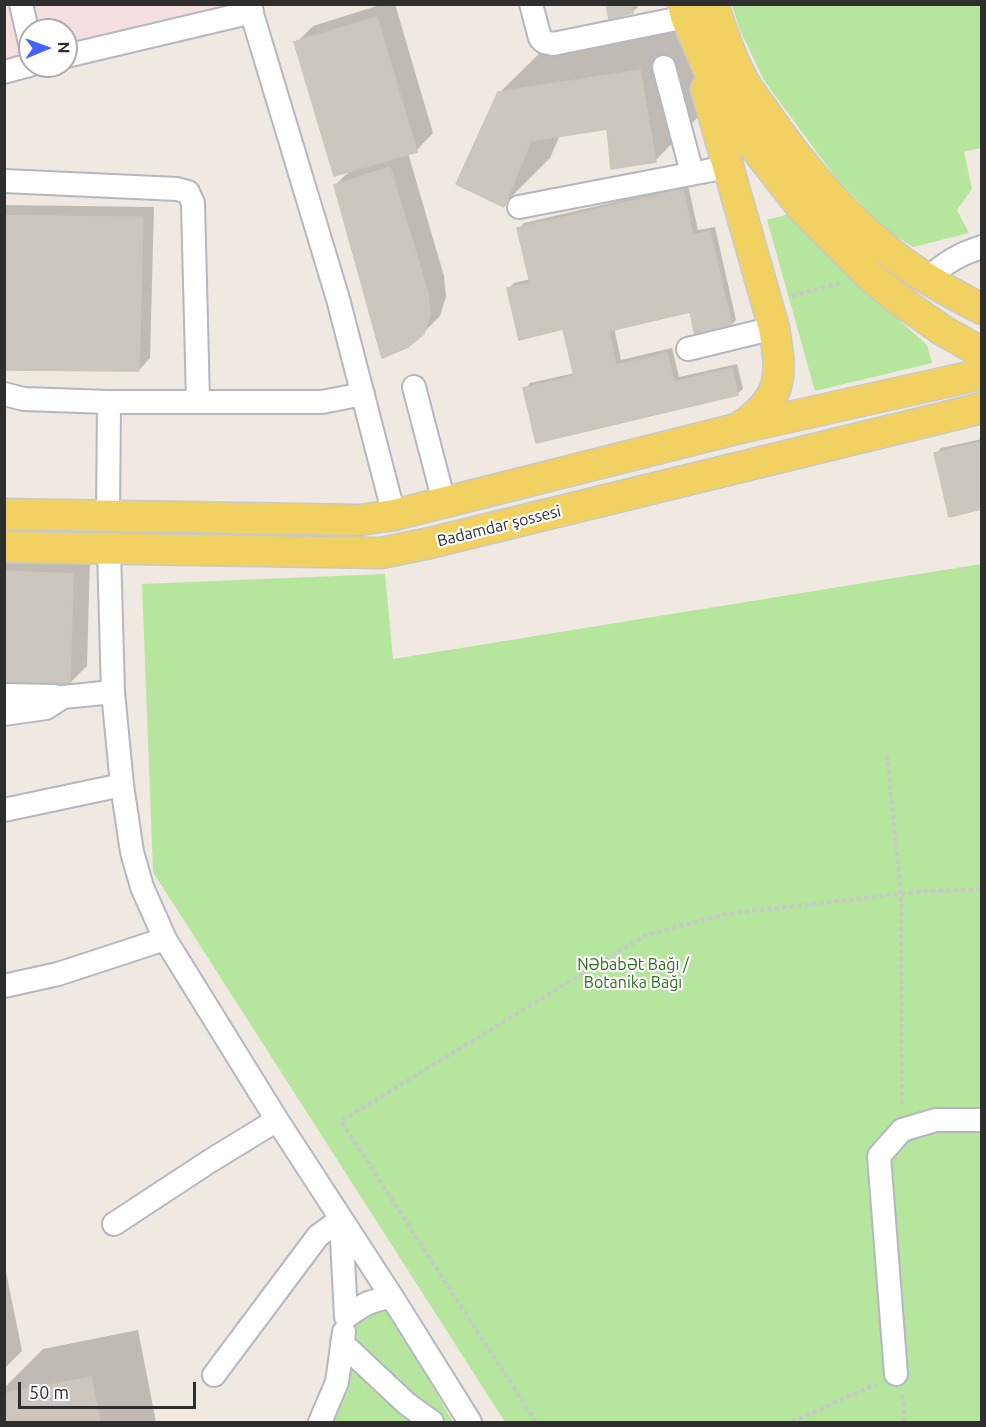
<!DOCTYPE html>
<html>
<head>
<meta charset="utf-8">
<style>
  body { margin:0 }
  #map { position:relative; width:986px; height:1427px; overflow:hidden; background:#efe9e1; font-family:Ubuntu,sans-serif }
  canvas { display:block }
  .frame { position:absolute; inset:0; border:6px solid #2e2e2e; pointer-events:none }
  .north { position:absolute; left:18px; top:18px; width:60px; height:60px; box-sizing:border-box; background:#fff; border:2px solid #ababab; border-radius:50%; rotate:89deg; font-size:16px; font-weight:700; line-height:24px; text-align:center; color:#2e2e2e }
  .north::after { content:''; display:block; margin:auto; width:21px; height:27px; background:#4264fb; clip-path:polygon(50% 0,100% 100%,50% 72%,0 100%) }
  .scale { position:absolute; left:18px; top:1382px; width:178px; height:27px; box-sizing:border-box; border:3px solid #2e2e2e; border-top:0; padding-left:8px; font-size:18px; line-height:21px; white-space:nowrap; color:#2e2e2e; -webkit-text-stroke:4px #fff; paint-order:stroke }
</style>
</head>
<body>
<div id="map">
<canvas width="986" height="1427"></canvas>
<div class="frame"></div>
<div class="north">N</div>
<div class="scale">50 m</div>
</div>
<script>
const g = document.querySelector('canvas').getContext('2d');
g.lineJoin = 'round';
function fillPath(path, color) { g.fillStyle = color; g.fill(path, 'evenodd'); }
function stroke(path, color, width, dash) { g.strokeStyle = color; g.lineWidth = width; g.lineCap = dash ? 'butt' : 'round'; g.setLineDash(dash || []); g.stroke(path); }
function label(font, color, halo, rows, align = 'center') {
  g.font = font + ' Ubuntu,sans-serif'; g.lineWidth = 4.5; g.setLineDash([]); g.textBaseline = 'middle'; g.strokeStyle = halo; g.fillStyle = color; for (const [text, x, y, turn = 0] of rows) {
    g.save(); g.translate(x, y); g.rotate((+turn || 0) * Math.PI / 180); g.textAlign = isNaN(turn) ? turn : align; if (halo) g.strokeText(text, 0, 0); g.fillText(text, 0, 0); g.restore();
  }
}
fillPath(new Path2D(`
  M4,5h227l7,22 -233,56zM30,30h36v36h-36z`), '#f5dfe0');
fillPath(new Path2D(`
  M732,5h249v143l-17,4 8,37 -15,21 12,23 -56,14 -27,-17 -50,-52 -71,-96 -26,-54z
  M789,214l64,65 74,66 5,18 -117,28 -48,-171z
  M981,564v858h-476l-352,-550 -11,-288 243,-10 8,85z
  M387,1308l66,114h-120l10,-30 11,-72z`), '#b6e59e');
fillPath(new Path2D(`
  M383,4h12l38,129 -16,17 -9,3 36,123 2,21 -6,19 -17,17 -88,-148 16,-15 -55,-127 17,-17z
  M608,4h29l1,3 -6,5z
  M687,24l15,89 -47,48 -47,-34 -48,8 -10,23 -47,47 -4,-112 48,-47z
  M688,185l10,45 17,-3 21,93 -5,5 -40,-15 -77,18 7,32 51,-12 7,29 58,-13 6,25 -6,5 -212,-5 5,-6 45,-10 -11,-45 -56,-39 6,-6 17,-4 -12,-50 5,-6z
  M4,205l150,2 -4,151 -11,12 -135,-2z
  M982,439v69l-46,-55 5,-5z
  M4,554l86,3 -3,109 -17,17 -66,-2z
  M4,1262l18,89 -18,18z
  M138,1330l18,92h-152v-34l39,-39z`), '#0003');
const building = new Path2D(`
  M606,4h25l2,9 -24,6z
  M377,17l40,135 -83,24 -40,-134z
  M640,70l16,92 -45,7 -4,-40 -76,12 -27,66 -48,-23 42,-92z
  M390,167l38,126 2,22 -6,19 -16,13 -26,11 -48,-173z
  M683,189l10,46 17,-4 22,95 -37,9 -5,-23 -81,19 7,34 51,-12 7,29 58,-14 6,27 -202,48 -13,-55 51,-12 -11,-47 -44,11 -12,-52 23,-5 -13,-55z
  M4,216l139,1 -4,154 -135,-1z
  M982,442v67l-33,8 -15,-64z
  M4,571l69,3 -3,110 -66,-2z
  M91,1377l9,45h-96v-28z`);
fillPath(building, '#cbc7bf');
stroke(building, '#cbc5ba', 1.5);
const minor = new Path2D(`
  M21,4l9,39
  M249,4l89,295 56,216
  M531,4l9,34 4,4 9,2 133,-27
  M66,56l186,-44
  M664,67l28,106
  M4,72l26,-7
  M4,181l173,8 11,3 5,11 5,198
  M519,207l208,-40
  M927,279c18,-16 32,-25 55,-32
  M688,349l86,-21
  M414,387l30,115
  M4,394l20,5 85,3h213l41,-8
  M108,515l1,-113
  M109,550l4,142 9,93 10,67 10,35 23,52 112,181 115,177 78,125
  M4,695l51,1
  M4,714l42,-6 17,-11 50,-5
  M4,810l118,-25
  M4,986l54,-12 107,-35
  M341,1220l5,97c18,-13 23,-16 46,-20
  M114,1224l96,-63 67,-41
  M342,1343l65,61 25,18
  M896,1374l-17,-218 23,-26 34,-10h46
  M214,1375l104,-139 23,-17
  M320,1422l17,-40 7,-50`);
const major = new Path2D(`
  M683,4l3,13 31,72 14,24 22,32 50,64 67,67 32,26 40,28 40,23
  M713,4c8,25 16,49 28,73 6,12 15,23 23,34 36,53 77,103 128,143 27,22 58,39 90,55
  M706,89l68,239c8,48 10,69 -34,99
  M4,514l356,6 34,-5 342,-86 246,-55
  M4,547l377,6 49,-10 552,-135`);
stroke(minor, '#b4b7c1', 26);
stroke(major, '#c9c9c9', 33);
stroke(new Path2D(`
  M792,296l48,-13
  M887,755l14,139 1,213
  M902,1395l2,7v20
  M536,1422l-195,-301 305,-186 81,-21 198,-23 57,-1
  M792,1422l84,-38`), '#c9c9c9', 4, [4.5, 3]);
stroke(minor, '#fff', 22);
stroke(major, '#f2d163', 30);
label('16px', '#2e2e2e', '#fff', [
  ["Badamdar şossesi",499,526,-14]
]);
label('16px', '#2c6e1b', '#fff', [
  ["Nəbabət Bağı /",633,965],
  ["Botanika Bağı",633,983]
]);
</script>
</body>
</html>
